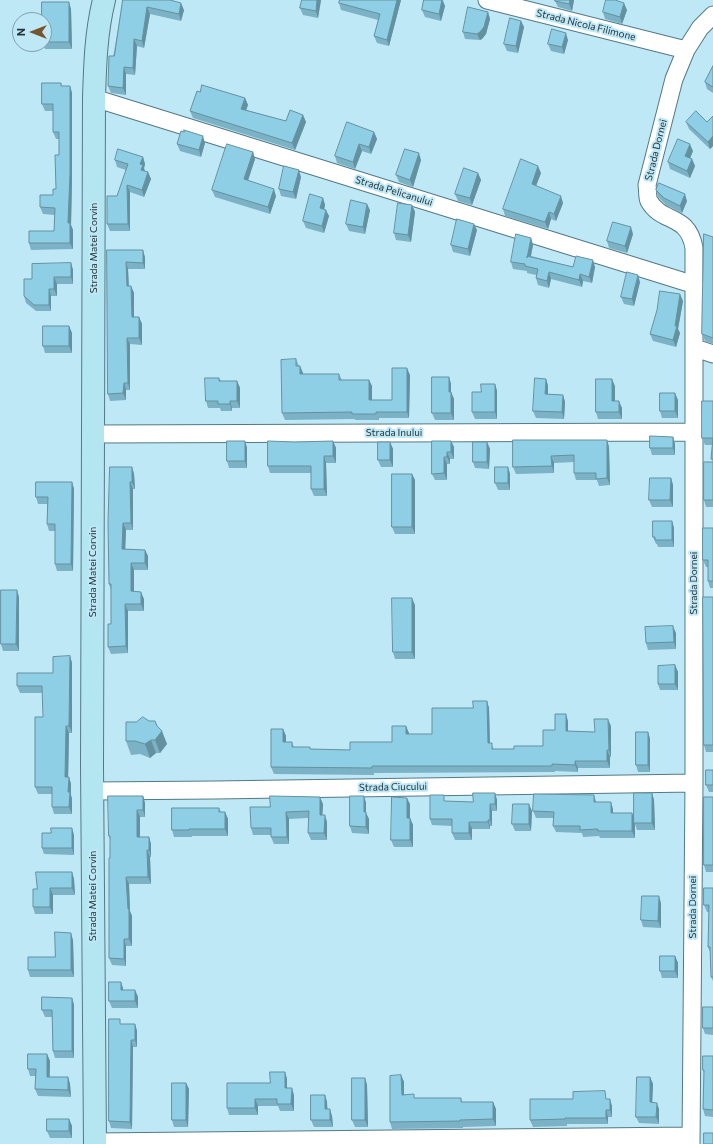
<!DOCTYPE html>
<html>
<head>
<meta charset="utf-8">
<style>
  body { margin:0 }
  #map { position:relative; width:713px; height:1144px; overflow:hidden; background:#bfe8f7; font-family:Commissioner,sans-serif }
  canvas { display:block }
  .north { position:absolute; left:12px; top:12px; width:40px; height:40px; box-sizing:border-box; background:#bfe8f7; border:1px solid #81a0ab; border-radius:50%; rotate:270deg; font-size:11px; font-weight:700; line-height:16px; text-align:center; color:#24353a }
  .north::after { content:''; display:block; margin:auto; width:14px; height:18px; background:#78552d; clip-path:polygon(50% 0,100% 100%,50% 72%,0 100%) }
</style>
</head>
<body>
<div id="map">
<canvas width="713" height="1144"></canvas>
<div class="north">N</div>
</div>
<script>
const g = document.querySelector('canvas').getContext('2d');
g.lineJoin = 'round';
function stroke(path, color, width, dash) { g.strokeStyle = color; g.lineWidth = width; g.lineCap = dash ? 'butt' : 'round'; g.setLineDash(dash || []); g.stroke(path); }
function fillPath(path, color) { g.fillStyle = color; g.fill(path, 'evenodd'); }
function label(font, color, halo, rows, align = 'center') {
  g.font = font + ' Commissioner,sans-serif'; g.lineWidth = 4; g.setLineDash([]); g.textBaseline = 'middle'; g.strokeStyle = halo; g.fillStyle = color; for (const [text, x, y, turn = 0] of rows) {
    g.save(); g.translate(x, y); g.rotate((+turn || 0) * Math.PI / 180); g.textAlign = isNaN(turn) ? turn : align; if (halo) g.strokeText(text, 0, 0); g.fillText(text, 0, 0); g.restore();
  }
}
const street = new Path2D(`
  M487,0l199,50
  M94,98l601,187
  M695,348l18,6
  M93,434l601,-2
  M93,791l122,-1 479,-7
  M95,1142l596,-6
  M691,1144l3,-361v-535c-6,-35 -32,-24 -45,-47 -2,-4 -1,-11 -2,-16l27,-106 12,-29 14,-22 13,-13`);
const secondary = new Path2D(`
  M95,1144l-3,-378 2,-668c1,-33 2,-66 10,-98`);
stroke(street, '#537986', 19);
stroke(secondary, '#537986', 24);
stroke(street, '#fff', 17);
stroke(secondary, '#b4e6f2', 22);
fillPath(new Path2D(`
  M123,0l61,10 -3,11 -31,-7 -6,34 -7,-2 -2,29 -9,-1v21l-15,-2 -3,-7z
  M302,0h19l-3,18 -15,-3 -3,-7z
  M340,0h61l-12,46 -12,-3 -3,-7 4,-16 -37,-10 -2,-7z
  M424,0h19l2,6 -4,15 -16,-4 -3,-7z
  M574,0l-2,11 -14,-4 -3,-6z
  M71,9l1,40h-27l-2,-5h1v-24z
  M627,10l-5,14 -17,-5 -2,-7z
  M488,12l2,7 -4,15 -4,5 -2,1 -15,-1 -2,-7z
  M521,21l3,6 -6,26 -11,-2 -3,-7z
  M568,40l-4,14 -13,-3 -3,-7z
  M713,66v27l-6,-4 -2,-7z
  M61,83l1,3h8l2,7v88l-1,44 2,5v19l-42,1 -2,-7 25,-12 1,-16 -12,-1 -3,-7 13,-12 3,-6 3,-34v-16h-3l-3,-7v-21h-8l-3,-7z
  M200,92l45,6 3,7 -2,5 40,11 17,-6 3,7 -11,28 -102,-32 -3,-7z
  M713,116v30l-3,3 -21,-20 -3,-7h21z
  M374,132l3,7 -6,15 -9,-3 -7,18 -18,-6 -2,-7z
  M205,143l-4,14 -21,-6 -3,-7z
  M693,151l-3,7 2,1 3,7 -5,12 -20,-9 -2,-7z
  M253,152l2,7 -7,22 28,15 -6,18 -55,-17 -3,-7z
  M143,157l2,7 -1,4 1,4h3l3,7 -7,18 -14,-5v39h-20l-3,-7 19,-54 -9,-3 -2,-7z
  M421,160l-8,27 -14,-5 -3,-7z
  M478,173l3,7 -9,25 -14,-4 -3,-7z
  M541,173l-5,13 27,17 -7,18 -5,-2 -3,10 -43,-13 -2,-7z
  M301,177l-5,22 -15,-3 -2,-7z
  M656,190l31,11 -5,12 -16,-8 -8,-8z
  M323,198l2,7 -1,4 5,7 -5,17 -18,-5 -3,-7z
  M412,205l3,7 -4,30 -15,-2 -2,-7z
  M370,210l-5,24 -16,-3 -3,-7z
  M477,230l-7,26 -17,-4 -2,-7z
  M633,234l-6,19 -18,-5 -2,-7z
  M713,237v107l-8,-3 -3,-7z
  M531,238l2,7 -2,11 42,11h22l-3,16 -9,-2 -1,6 -31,-8 -2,9 -11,-3 -2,-7v-3l-9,-2v-2l-14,-2 -2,-7z
  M107,250l38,7v12h-17l1,17h2l3,7v24h5l3,7v21l-12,-1v46h-4v10l-16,1 -2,-7z
  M71,263l2,7v14h-16v12h-6v15h-15l-10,-8 -2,-7 8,-17z
  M640,282l-6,24 -10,-2 -3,-7z
  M683,301l-5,28 2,4 -4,14 -23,-6 -3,-7z
  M69,326l3,7v20h-27l-2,-7z
  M296,359l3,7h1l3,8h36l3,6h27l3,6v14h20l18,-25 -1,43h-30v2h-24v-1l-70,1 -3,-7z
  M449,377l2,7v8l3,7v21h-19l-3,-7z
  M219,378l2,3h16l3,7v20h-8v3h-11l-1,-3h-12l-2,-7z
  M495,384l2,7v28h-22l-3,-7 9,-20z
  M548,385v9l15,1 2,7 -1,17 -28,-1 -3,-7z
  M615,386v15l7,7v11h-24l-2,-7z
  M678,400v18h-16l-2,-7z
  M713,401v106h-7l-2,-7 9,-38 -2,-3 1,-14h-7l-3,-7z
  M673,437l2,7v11h-23l-2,-7z
  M607,440l2,7 1,38 -11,1 -2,-6h-21l-2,-7v-11l-20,1v10l-38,1 -3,-7z
  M245,441l2,7v20h-18l-2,-7z
  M333,441l3,7v15h-10l1,33h-13l-3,-7v-16h-41l-2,-7 27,-24z
  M451,441l3,6v12h-4v5h-3v16h-12l-3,-6z
  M390,442l3,7v18h-12l-3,-7z
  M487,442l3,7 -1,20 -14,-1 -2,-6z
  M132,467l2,7 1,15h-2v41h-7l-1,19 20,1 3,6v14h-14v22l10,7v12h-16v42l-17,1 -3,-7 3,-23v-34l-2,-6z
  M508,467l2,7v16h-12l-3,-7z
  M412,474l3,6v54h-20l-3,-7z
  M671,478l2,7v22h-21l-3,-7z
  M72,482l2,7 -1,82h-16l-2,-7v-33h-6l-2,-7v-20h-9l-2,-7z
  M672,521l2,7v19h-16l-1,-3h-1l-3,-7z
  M713,528v60h-3l-2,-7v-14h-2l-3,-7z
  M19,597v54h-16l-2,-7z
  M713,597v155h-7l-2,-7z
  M415,605v54h-20l-2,-7z
  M676,633v16l-28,1 -2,-7z
  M70,656l2,7v70h-3l-1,44h1l2,7v11l1,4v15h-18l-2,-7v-13h-14l-3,-7 8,-70v-24h-23l-3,-7 36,-13z
  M675,665l3,7v18h-18l-2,-6z
  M487,701l2,7 1,35 4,6h20l29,-3 12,-16 13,-9v10l27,1 16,-6v31h-1v11h-32v4l-23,-1v1l-181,1v2l-100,-1 -3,-7 12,-38 3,7v6h6l2,5 17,2 39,1 42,-8 14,-16 3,8h23l41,-26z
  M149,721h6l2,5 10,18 -7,9h-4l-6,5 -10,-4 -9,1 -5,-14z
  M648,732l2,7v33h-12l-2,-7z
  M713,770v22h-4l-3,-7z
  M495,793l2,7v11h-5v15h-2v3h-18v11h-17l-3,-7v-7l-20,-1 -2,-6 16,-18 27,1z
  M652,793l2,7 1,30h-18l-2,-6v14h-35l-1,-2 -16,1 -1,-4 -26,-1 -3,-6v-8h-17l-3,-7 63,-9 17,7v4h19l2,6z
  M143,796l2,7v14h-5v20h9l2,7v13h-1l1,27h-22l1,27 2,5v30h-6v20l-14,-1 -3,-7 1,-118 -1,-4z
  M364,796l2,7v10l3,6v15l-17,-1 -2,-7z
  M713,797v75h-7l-2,-7z
  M323,804l-1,11 5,7v18h-16l-3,-7v-15l-19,1v25h-15l-3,-7v-2h-18l-2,-7 19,-21z
  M410,804v14l3,7v22h-19l-3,-7z
  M219,808l2,4h4l3,7v17h-36v1h-18l-2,-7z
  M532,811l-1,20h-16l-3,-7z
  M74,835v20l-30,-1 -2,-6z
  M72,872l2,7 1,16h-22v19h-18l-2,-7 4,-18z
  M713,888v93l-2,-4v-23l-3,-7 1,-35h-2l-3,-7z
  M661,903v25l-18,-1 -2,-7z
  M73,940l1,37h-44l-2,-7 27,-13z
  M675,956l3,7v15h-16l-2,-7z
  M121,982l2,8h12l3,7v11h-26l-3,-7z
  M72,998l2,7v53h-19l-2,-7 -1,-34h-7l-3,-7z
  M713,1007v28l-8,-1 -2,-6z
  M122,1024h13l2,7v16h-4l-1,82 -21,-1 -2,-7z
  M47,1054l3,7v16h18l2,7 1,13 -33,-1 -3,-7 1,-13h-6l-2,-7z
  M713,1056v61l-8,-1 -2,-7 1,-35 -1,-4z
  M285,1072l2,7v9l7,7v16h-14l-2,-5h-20v9h-29l-2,-7 43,-25z
  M401,1075l3,7v13l11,3h46l1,4h31l3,7v17l-33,1v1l-71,1 -2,-7z
  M650,1077l3,7 -1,18 7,7v15l-20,-1 -3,-6z
  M365,1078l2,7 1,42h-13l-3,-7z
  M186,1083l3,6 -1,38h-14l-2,-7z
  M325,1095l2,7v7l5,7 1,11h-19l-3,-7z
  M607,1099l5,7v11h-4v7h-41v2l-34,1 -3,-7z
  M69,1119l3,7v12h-22l-3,-7z`), '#7bb2c5');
fillPath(new Path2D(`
  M317,0h4l-3,18 -2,-7z
  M397,0h4l-12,46 -2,-6z
  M442,0l3,6 -4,15 -2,-7z
  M570,0h4l-2,11 -3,-7z
  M69,2l2,7 1,40 -3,-7z
  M181,3l3,7 -3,11 -2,-7z
  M624,3l3,7 -5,14 -2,-7z
  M147,7l3,7 -6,34 -2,-7z
  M488,12l2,7 -4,15 -4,5 -2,1 -3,-6z
  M521,21l3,6 -6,26 -2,-7z
  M566,33l2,7 -4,14 -2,-7z
  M134,39l3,7 -2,29 -2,-7z
  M124,67l2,7v21l-3,-7z
  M70,86l2,7v88l-1,44 2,5v19l-3,-6 -2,-20z
  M245,98l3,7 -4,11 -3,-7z
  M303,115l3,7 -11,28 -3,-7z
  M374,132l3,7 -6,15 -2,-7z
  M203,136l2,7 -4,14 -2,-7z
  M713,136v10l-3,3 -2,-7z
  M359,144l3,7 -7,18 -2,-7z
  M690,144l3,7 -5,12 -3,-7z
  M253,152l2,7 -9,27 -2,-7z
  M419,153l2,7 -8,27 -3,-7z
  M143,157l2,7 -1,4 1,4 -4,-2 -1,-6z
  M692,159l3,7 -5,12 -3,-7z
  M538,166l3,7 -7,18 -2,-7z
  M299,170l2,7 -5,22 -3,-7z
  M148,172l3,7 -7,18 -2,-7z
  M478,173l3,7 -9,25 -2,-7z
  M127,185l3,7v39l-2,-7z
  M274,189l2,7 -6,18 -2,-7z
  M685,194l2,7 -5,12 -2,-7z
  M561,196l2,7 -7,18 -2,-7z
  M323,198l2,7 -2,10 -3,-7z
  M367,204l3,6 -5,24 -2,-7z
  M412,205l3,7 -4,30 -3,-7z
  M326,210l3,6 -5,17 -2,-7z
  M549,212l2,7 -3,10 -3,-7z
  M474,224l3,6 -7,26 -2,-7z
  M631,227l2,7 -6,19 -2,-7z
  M531,238l2,7 -4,20 -2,-7z
  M143,250l2,7v12l-2,-6z
  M593,260l2,7 -3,16 -3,-6z
  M126,262l2,7 1,24 -2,-7z
  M71,263l2,7v14l-2,-7z
  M549,272l2,7 -2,9 -2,-7z
  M580,274l3,7 -1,6 -3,-7z
  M638,275l2,7 -6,24 -2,-7z
  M54,277l3,7v12l-3,-7z
  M131,286l3,7v30l-2,-6z
  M49,289l2,7v15l-2,-6z
  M680,294l3,7 -5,28 2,4 -4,14 -3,-7z
  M139,317l3,7v21l-3,-7z
  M69,326l3,7v20l-3,-7z
  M127,338l3,6v46l-2,-7z
  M300,366l3,7v8l-3,-7z
  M407,368l3,7 -1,43 -2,-6z
  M449,377l2,7v8l3,7v21l-3,-7 -2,-21z
  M546,379l2,6v16l-3,-7z
  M612,379l3,7v22l-3,-7z
  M369,380l3,6v21l-3,-7z
  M237,381l3,7v20l-3,-7z
  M124,383l2,7v10l-3,-7z
  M495,384l2,7v28l-2,-7z
  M675,393l3,7v18l-3,-7z
  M563,395l2,7 -1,17 -2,-7z
  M230,401l2,7v3l-2,-7z
  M619,401l3,7v11l-3,-7z
  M673,437l2,7v11l-2,-7z
  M607,440l2,7 1,38 -3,-7z
  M245,441l2,7v20l-2,-7z
  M333,441l3,7v15l-3,-7z
  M451,441l3,6v12l-3,-7z
  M390,442l3,7v18l-3,-7z
  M487,442l3,7 -1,20 -2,-7z
  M447,452l3,7v5l-3,-7z
  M324,456l2,7 1,33 -3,-7z
  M551,456l3,7v10l-2,-7z
  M444,457l3,7v16l-3,-7z
  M132,467l2,7 1,15 -3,-7z
  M508,467l2,7v16l-2,-7z
  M412,474l3,6v54l-3,-7z
  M671,478l2,7v22l-3,-7z
  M72,482l2,7 -1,82 -2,-7z
  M130,482l3,7v41l-2,-7z
  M672,521l2,7v19l-2,-7z
  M123,523l3,7 -1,26 -3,-7z
  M145,550l3,6v14l-3,-7z
  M131,563l3,7v28l-3,-7z
  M17,590l2,7v54l-3,-7z
  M141,592l3,7v12l-3,-7z
  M412,598l3,7v54l-3,-7z
  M125,604l3,7v42l-2,-7z
  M673,626l3,7v16l-2,-7z
  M70,656l2,7v70l-3,-7z
  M675,665l3,7v18l-3,-6z
  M487,701l2,7 1,42 -2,-7z
  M566,714l2,7v17l-2,-7z
  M608,719l3,7v31l-2,-7z
  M155,721l5,12 2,-2 5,13 -7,9 -5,-13z
  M66,726l3,7 -1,51 -3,-7z
  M406,726l3,7v8l-3,-7z
  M283,729l3,7v13l-3,-7z
  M648,732l2,7v33l-2,-7z
  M151,740l5,13 -6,5 -5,-14z
  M607,750l3,7v11l-3,-7z
  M575,761l3,7v4l-3,-7z
  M69,777l2,7v11l1,4v15l-3,-7 -1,-15z
  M495,793l2,7v11l-2,-7z
  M652,793l2,7 1,30 -3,-7z
  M594,795l2,7v7l-2,-7z
  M143,796l2,7v14l-2,-7z
  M364,796l2,7v10l3,6v15l-3,-7 -2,-15z
  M320,797l3,7 -1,18 -2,-7z
  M407,798l3,6v21l-3,-7z
  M611,802l2,7v11l-2,-7z
  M490,804l2,7v15l-2,-6z
  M529,804l3,7 -1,20 -2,-7z
  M137,810l3,7v27l-3,-7z
  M225,812l3,7v17l-3,-7z
  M286,812l3,7v25l-2,-7z
  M632,813l3,7v18l-3,-7z
  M325,815l2,7v18l-3,-7z
  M410,818l3,7v22l-3,-7z
  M488,820l2,6v3l-2,-7z
  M469,822l3,7v11l-3,-7z
  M72,828l2,7v20l-2,-7z
  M149,837l2,7v13l-2,-7z
  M147,850l3,7 1,27 -3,-7z
  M72,872l2,7 1,16 -3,-7z
  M126,877l3,7 1,27 2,5v30l-3,-7z
  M50,888l3,7v19l-3,-7z
  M659,896l2,7v25l-3,-7z
  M71,933l2,7 1,37 -3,-7z
  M124,939l2,7v20l-2,-7z
  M675,956l3,7v15l-3,-7z
  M121,982l2,6v9l-2,-7z
  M135,990l3,7v11l-3,-7z
  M72,998l2,7v53l-2,-7z
  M135,1024l2,7v16l-2,-7z
  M131,1040l2,7 -1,82 -2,-7z
  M47,1054l3,7 -1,23 -2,-7z
  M285,1072l2,7v16l-2,-7z
  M401,1075l3,7v20l-2,-7z
  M68,1077l2,7 1,13 -3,-7z
  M650,1077l3,7 -1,25 -2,-7z
  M365,1078l2,7 1,42 -3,-7z
  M186,1083l3,6 -1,38 -2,-7z
  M292,1088l2,7v16l-3,-7z
  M325,1095l2,7 1,14 -3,-7z
  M255,1099l3,7v9l-3,-7z
  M610,1099l2,7v11l-2,-7z
  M493,1102l3,7v17l-3,-7z
  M657,1103l2,6v15l-3,-7z
  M330,1109l2,7 1,11 -3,-7z
  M606,1110l2,7v7l-2,-6z
  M69,1119l3,7v12l-3,-7z`), '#6491a0');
const building = new Path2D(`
  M123,0h47l11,3 -2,11 -32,-7 -5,34 -8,-2 -1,29 -9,-1 -1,21 -15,-2 1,-30h5z
  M302,0h15l-1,11 -16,-3z
  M340,0h57l-10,40 -13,-4 6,-22 -41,-11z
  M424,0h18l-3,14 -17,-4z
  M555,0h15l-1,4 -14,-3z
  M606,0h9l9,3 -4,14 -17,-5z
  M42,2h27v40h-25v-22h-2z
  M468,7l20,5 -4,15 -4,5 -3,2 -14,-2z
  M510,18l11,3 -5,25 -12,-2z
  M552,29l14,4 -4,14 -14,-3z
  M713,66v21l-8,-5z
  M42,83h19v3h9v88l-2,49h2v20h-41v-12h25l1,-23 -15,-1v-12h13v-6h3l-1,-34h4v-23h-6v-28h-11z
  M202,85l43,13 -4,11 45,12 4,-11 13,5 -11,28 -102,-32 7,-20 3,1z
  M696,111l11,11 6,-6v20l-5,6 -22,-20z
  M347,122l27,10 -5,15 -10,-3 -6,18 -18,-6z
  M184,130l19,6 -4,14 -22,-6 4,-13 3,1z
  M678,139l12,5 -5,12 7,3 -5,12 -19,-9z
  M227,144l26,8 -9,27 30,10 -6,18 -56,-17z
  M118,149l25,8 -3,7 3,1 -2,5 7,2 -6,18 -15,-5 1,39h-21v-28h10l11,-32 -13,-4z
  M405,149l14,4 -9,27 -14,-5z
  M521,159l17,7 -6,18 29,12 -7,18 -5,-2 -4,10 -42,-13z
  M284,166l15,4 -6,22 -14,-3z
  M464,168l14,5 -8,25 -15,-4z
  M659,183l26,11 -5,12 -16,-8 -8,-8z
  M310,194l13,4 -3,10 6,2 -4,16 -19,-5z
  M351,200l16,4 -4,23 -17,-3z
  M398,203l14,2 -4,30 -14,-2z
  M457,219l17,5 -6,25 -17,-4z
  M613,222l18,5 -6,19 -18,-5z
  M516,234l15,4 -4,20v-2l46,11 3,-11 17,4 -4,17 -9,-3 -1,6 -30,-8 -2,9 -11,-3 2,-9 -13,-3v-2l-14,-2z
  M704,234l9,3v101l-11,-4z
  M107,250h36v13l-17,-1 1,24h4l1,31h7v21h-12l1,45h-4l-1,10 -15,1z
  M71,263v14h-17v12h-5v16h-15l-10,-9v-17h8v-15z
  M627,272l11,3 -6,24 -11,-2z
  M660,291l20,3 -5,32h2l-4,14 -23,-6 7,-24z
  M43,326h26v20h-26z
  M296,359v7h4v8h39v6h30v20h23v-32h15v44h-31v2h-24v-2l-70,1 -1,-53z
  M432,377h17v15h2v21h-19z
  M205,378h14v3h18v20h-7v3h-12v-3h-12z
  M535,378l11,1 -1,15 18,1 -1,17 -29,-1z
  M596,379h16v22h7v11h-23z
  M481,384h14v28h-23v-20h9z
  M660,393h15v18h-15z
  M702,401h11v58h-2l2,-21h-11z
  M650,436l23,1v11h-23z
  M513,440h94v38l-11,1v-6h-22v-18l-23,1 1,10 -39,1z
  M227,441h18v20h-18z
  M268,441l27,1 38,-1v15h-9v33h-13v-23h-43z
  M432,441h19v11h-4v5h-3v16l-12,1z
  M378,442h12v18h-12z
  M473,442h14v20h-14z
  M704,462h9v38h-9z
  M110,467h22v15h-2l1,41h-8l-1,26 23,1v13h-14v28l10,1v12h-16l1,42 -18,1v-23h3v-40h-2l-1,-61z
  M495,467h13v16h-13z
  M392,474h20v53h-20z
  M650,478h21l-1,22h-21z
  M36,482h36l-1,82h-16v-40h-8l1,-27h-12z
  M653,521h19v19h-17v-3h-2z
  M703,528h10v53h-5v-21h-5z
  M1,590h16l-1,54h-15z
  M703,597h10v148h-9z
  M392,598h20v54h-19z
  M673,626l1,16 -28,1 -1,-16z
  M70,656l-1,70h-3l-1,51h4l-1,15h2l-1,15h-17v-20h-17v-70h8l-1,-31h-25v-13h36v-16z
  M675,665v19h-17v-18z
  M473,701h14l1,42h4v6h22v-3h29v-16h12v-16h11v17l29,1 -1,-13h14l1,31h-2v11h-32v4l-23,-1v2h-180v2l-101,-1v-38h12v13h9v5h18v2l40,1v-8h42v-16h14v8h26v-26h41z
  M143,717l6,4h6l2,5 5,5 -7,9h-4l-6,4 -10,-3h-9v-19h10z
  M636,732h12v33h-12z
  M706,770h7v15h-7z
  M473,793h22v11h-5v16h-2v2h-19v11h-17v-14h-22v-24h14v6l29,1z
  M634,793h18v30h-18z
  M534,794l60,1v7h17v11h21v18h-34v-2l-18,1v-4h-27l1,-14 -21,-1z
  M108,796h35v14h-6v27h12v13h-2l1,27h-22l2,32h1v30h-5v20l-15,-1v-100h1v-22h-1z
  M270,796l50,1v18h5l-1,18h-16l1,-22 -23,1 1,25h-16v-9h-20l-1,-21h20z
  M350,796h14v16h2v15l-16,-1z
  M392,797l15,1v20h3v22h-19z
  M704,797h9v68h-9z
  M513,804h16v20h-17z
  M172,808h47v4h6v17h-36v1h-17z
  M51,828h21v20h-30v-15h9z
  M36,872h36v16h-22v19h-17v-18h4z
  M704,888h9v89h-2l-1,-30h-2l1,-42h-5z
  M642,896h17l-1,25 -17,-1z
  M55,932l16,1v37h-43v-13h27z
  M660,956h15v15h-15z
  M109,982h12v8h14v11h-26z
  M42,997l30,1v53h-19l-1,-41h-10z
  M703,1007h10v21h-10z
  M109,1019h11v5h15v16h-4l-1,82 -21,-1z
  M28,1054h19v23h21v13l-33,-1 1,-20h-8z
  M703,1056h10v54l-10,-1 1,-39h-1z
  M270,1072h15v16h7l-1,16h-14v-5h-22v9h-28v-25h43z
  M401,1075l1,20 12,-1v4h47v4h32v17l-33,1v1l-70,1v-46z
  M637,1077h13v25l7,1 -1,14h-20z
  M352,1078h13v42h-13z
  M172,1083h14v37h-14z
  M605,1091l1,8h4v11h-4v8h-41v1l-35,1v-21h43v-7z
  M311,1095h14v14h5v11h-19z
  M47,1119h22v12h-22z
  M704,1133h9v11h-9z`);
fillPath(building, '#8fcfe5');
stroke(building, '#6491a0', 1);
label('10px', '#24353a', '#bfe8f7', [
  ["Strada Nicola Filimone",586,25,14],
  ["Strada Dornei",656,150,-76],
  ["Strada Pelicanului",394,191,17],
  ["Strada Matei Corvin",94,248,-90],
  ["Strada Inului",394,433],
  ["Strada Matei Corvin",93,572,-90],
  ["Strada Dornei",694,583,-90],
  ["Strada Ciucului",393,787,-1],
  ["Strada Matei Corvin",93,896,-90],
  ["Strada Dornei",693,907,-90]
]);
</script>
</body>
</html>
